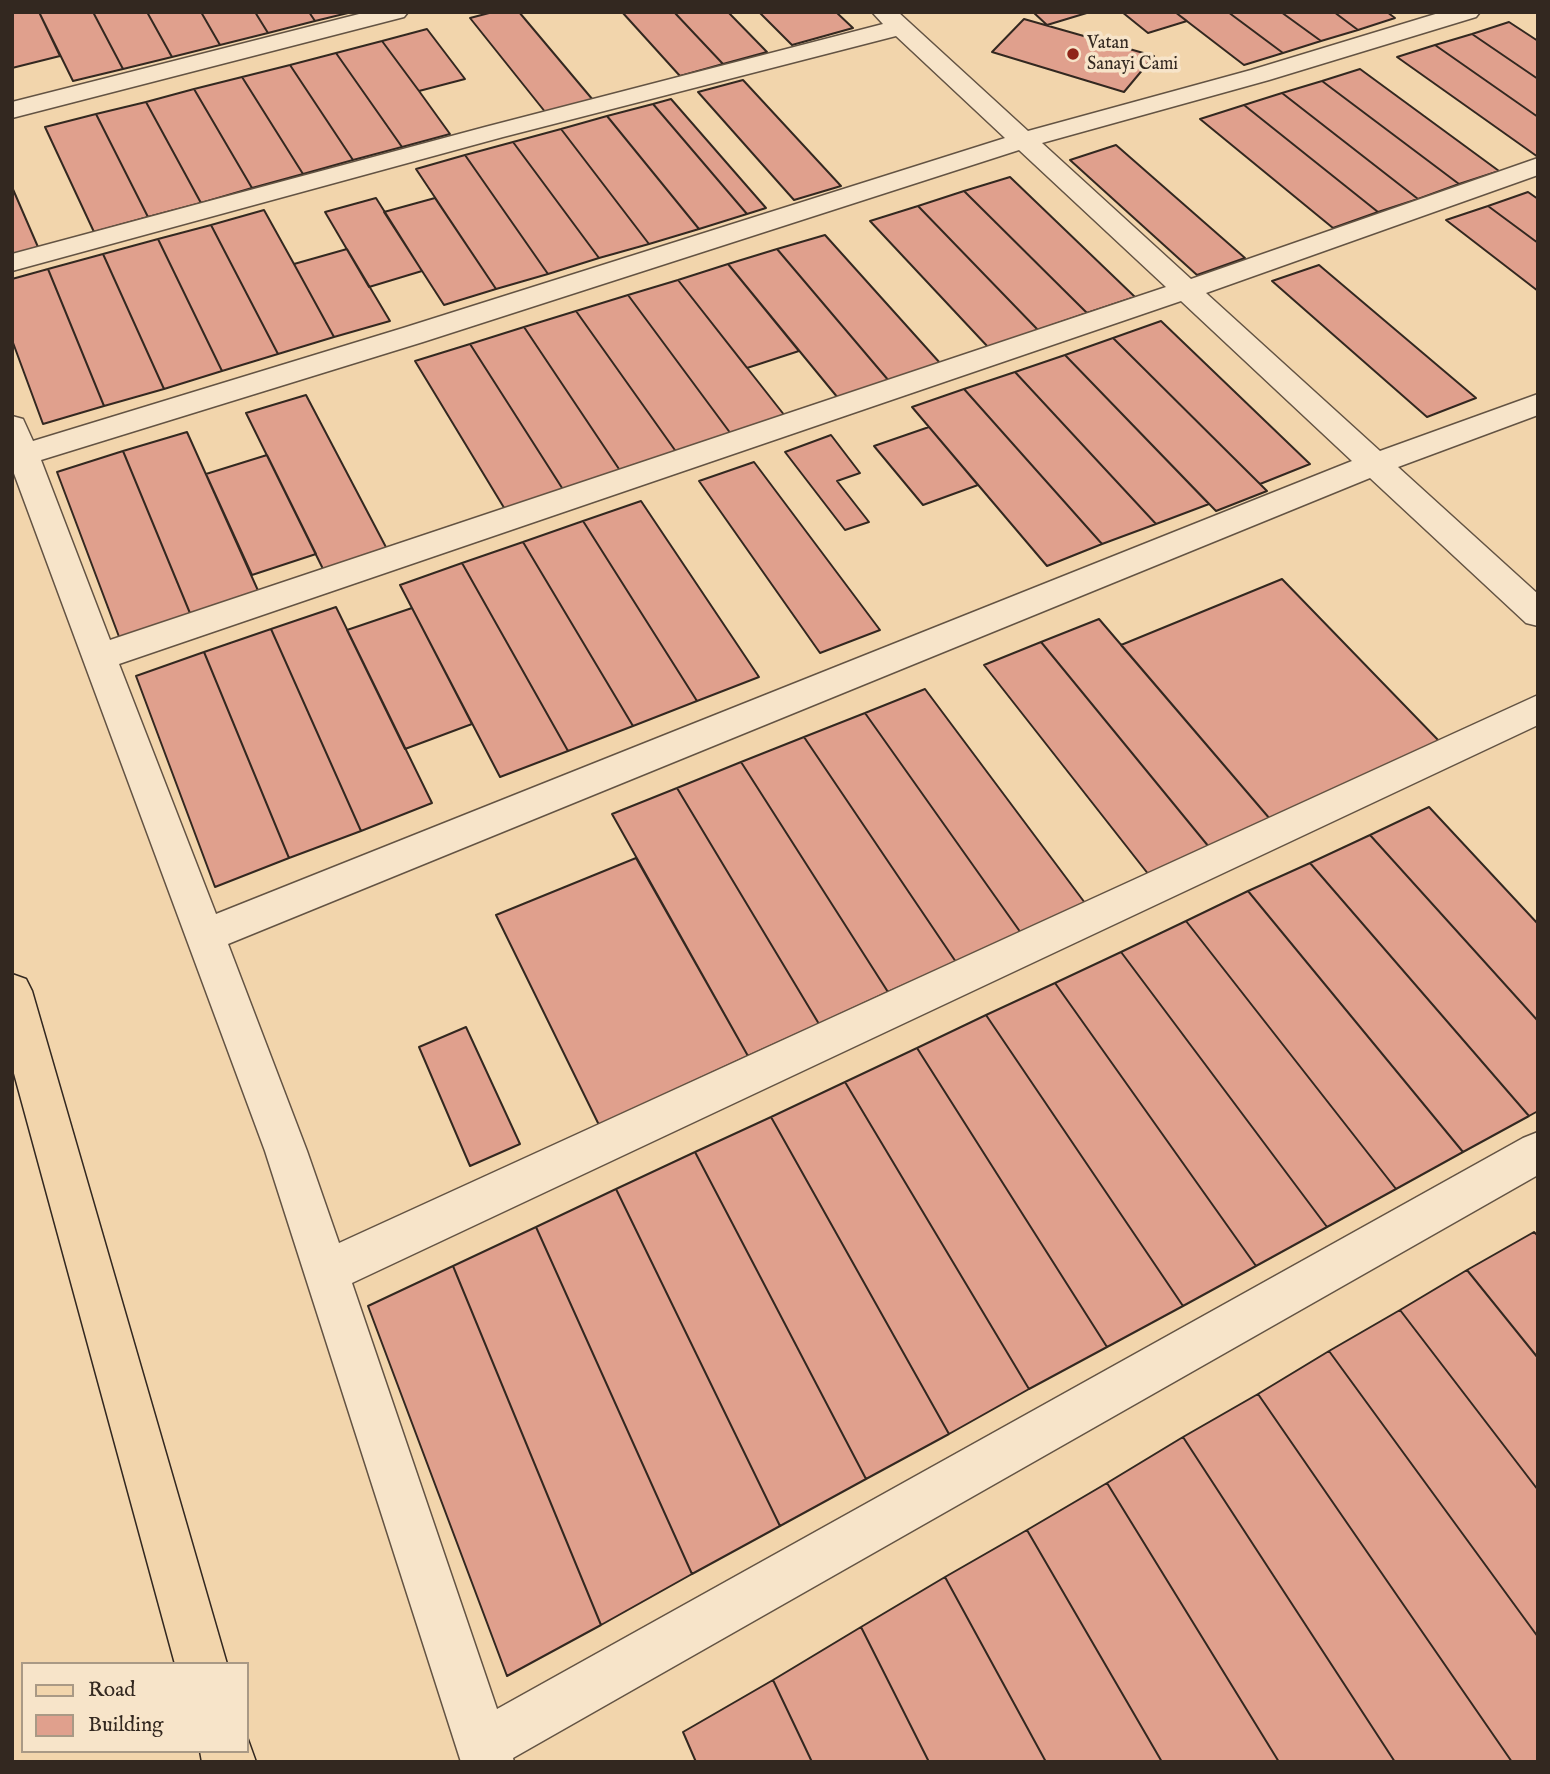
<!DOCTYPE html>
<html>
<head>
<meta charset="utf-8">
<style>
  body { margin:0 }
  #map { position:relative; width:1550px; height:1774px; overflow:hidden; background:#f2d5ac; font-family:"IM FELL English",serif }
  canvas { display:block }
  .frame { position:absolute; inset:0; border:14px solid #332820; pointer-events:none }
  .legend { position:absolute; left:21px; top:1662px; width:228px; height:91px; box-sizing:border-box; background:#f7e4c9; border:2px solid #a99985; margin:0; padding:9px 12px; list-style:none; font-size:21px; color:#332820 }
  .legend li { display:flex; align-items:center; gap:14px; height:35px }
  .legend b { width:35px; border:2px solid #a99985 }
</style>
</head>
<body>
<div id="map">
<canvas width="1550" height="1774"></canvas>
<div class="frame"></div>
<ul class="legend">
<li><b style="height:9px;background:#f2d5ac"></b>Road</li>
<li><b style="height:19px;background:#e0a08d"></b>Building</li>
</ul>
</div>
<script>
const g = document.querySelector('canvas').getContext('2d');
g.lineJoin = 'round';
function fillPath(path, color) { g.fillStyle = color; g.fill(path, 'evenodd'); }
function stroke(path, color, width, dash) { g.strokeStyle = color; g.lineWidth = width; g.lineCap = dash ? 'butt' : 'round'; g.setLineDash(dash || []); g.stroke(path); }
function label(font, color, halo, rows, align = 'center') {
  g.font = font + ' "IM FELL English",serif'; g.lineWidth = 7; g.setLineDash([]); g.textBaseline = 'middle'; g.strokeStyle = halo; g.fillStyle = color; for (const [text, x, y, turn = 0] of rows) {
    g.save(); g.translate(x, y); g.rotate((+turn || 0) * Math.PI / 180); g.textAlign = isNaN(turn) ? turn : align; if (halo) g.strokeText(text, 0, 0); g.fillText(text, 0, 0); g.restore();
  }
}
const building = new Path2D(`
  M12,12h27l21,44 -48,12z
  M39,12h54l30,57 -50,12z
  M93,12h54l25,45 -49,12z
  M147,12h54l19,33 -48,12z
  M201,12h54l13,21 -48,12z
  M255,12h54l6,9 -47,12z
  M309,12h43l-37,9z
  M493,12h26l74,88 -47,13 -76,-95z
  M622,12h52l49,52 -43,12z
  M674,12h54l39,40 -44,12z
  M759,12h77l17,16 -61,17z
  M1033,12h57l-43,13z
  M1122,12h53l12,9 -39,12z
  M1175,12h53l55,41 -39,12z
  M1228,12h53l40,29 -38,12z
  M1281,12h53l24,18 -37,11z
  M1334,12h53l8,6 -37,12z
  M1024,19l130,37 -30,36 -132,-40z
  M1509,22l29,19v38l-66,-45z
  M427,29l38,50 -46,12 -37,-50z
  M1472,34l66,45v38l-103,-72z
  M382,41l37,50 31,43 -48,13 -66,-94z
  M1435,45l103,72v40l-141,-100z
  M336,53l66,94 -49,13 -63,-95z
  M290,65l63,95 -50,14 -61,-97z
  M1360,69l139,102 -40,13 -137,-103z
  M242,77l61,97 -51,14 -58,-99z
  M743,80l98,106 -47,14 -96,-108z
  M1322,81l137,103 -41,15 -136,-106z
  M194,89l58,99 -51,15 -55,-101z
  M1282,93l136,106 -40,13 -134,-107z
  M671,99l95,109 -19,6 -94,-110z
  M146,102l55,101 -53,14 -52,-103z
  M653,104l94,110 -48,15 -92,-113z
  M1244,105l134,107 -45,16 -133,-109z
  M96,114l52,103 -54,15 -49,-105z
  M607,116l92,113 -50,15 -88,-115z
  M561,129l88,115 -50,14 -86,-116z
  M513,142l86,116 -51,16 -83,-119z
  M1116,145l129,113 -48,17 -127,-115z
  M465,155l83,119 -52,15 -80,-120z
  M1010,177l125,120 -48,16 -123,-122z
  M12,187l26,60 -26,8z
  M964,191l123,122 -49,17 -120,-124z
  M1528,192l10,7v44l-50,-37z
  M376,198l46,73 -53,16 -44,-75z
  M435,198l61,91 -52,16 -60,-93z
  M918,206l120,124 -50,17 -118,-126z
  M1488,206l50,37v48l-92,-71z
  M264,210l30,54 40,73 -56,17 -67,-129z
  M211,225l67,129 -56,17 -64,-132z
  M825,235l115,128 -51,18 -112,-132z
  M158,239l64,132 -58,18 -61,-135z
  M347,249l43,72 -56,16 -40,-73z
  M777,249l112,132 -51,17 -110,-134z
  M103,254l61,135 -60,17 -56,-137z
  M728,264l71,87 -52,17 -69,-88z
  M1319,265l157,133 -49,19 -155,-136z
  M48,269l56,137 -61,18 -31,-84v-61z
  M678,280l107,136 -54,18 -103,-139z
  M628,295l103,139 -54,19 -101,-142z
  M576,311l101,142 -56,19 -97,-145z
  M1161,321l149,143 -50,20 -147,-146z
  M524,327l97,145 -57,19 -94,-147z
  M1113,338l147,146 7,7 -51,20 -151,-156z
  M470,344l94,147 -58,20 -91,-150z
  M1065,355l144,149 -53,20 -141,-152z
  M1015,372l141,152 -54,20 -138,-155z
  M964,389l138,155 -55,22 -135,-159z
  M306,395l82,156 -63,22 -79,-160z
  M929,427l49,58 -55,20 -49,-59z
  M187,432l73,163 -68,23 -69,-167z
  M831,435l29,38 -23,8 32,41 -24,8 -60,-78z
  M123,451l69,167 -71,24 -64,-170z
  M267,455l49,99 -64,21 -46,-101z
  M754,462l126,168 -60,23 -121,-172z
  M641,501l118,176 -62,24 -114,-180z
  M583,521l114,180 -64,25 -110,-184z
  M523,542l110,184 -65,25 -106,-188z
  M462,563l106,188 -68,26 -100,-192z
  M1282,579l158,163 -170,77 -149,-174z
  M336,607l96,196 -71,28 -90,-202z
  M412,608l60,116 -67,25 -58,-119z
  M1099,619l171,200 -61,28 -168,-205z
  M271,629l90,202 -72,27 -85,-206z
  M1041,642l168,205 -60,28 -165,-210z
  M204,652l85,206 -74,29 -79,-211z
  M925,689l160,214 -64,30 -156,-220z
  M865,713l156,220 -65,29 -152,-225z
  M804,737l152,225 -68,30 -147,-230z
  M741,762l147,230 -69,32 -142,-236z
  M677,788l142,236 -71,32 -136,-242z
  M1429,807l109,117v97l-168,-186z
  M1370,835l168,186v90l-9,5 -219,-253z
  M636,858l112,198 -149,69 -103,-210z
  M1310,863l219,253 -66,36 -215,-261z
  M1248,891l215,261 -67,37 -210,-268z
  M1186,921l210,268 -69,38 -206,-275z
  M1121,952l206,275 -71,39 -201,-283z
  M1055,983l201,283 -73,40 -197,-291z
  M986,1015l197,291 -76,41 -190,-299z
  M466,1027l54,117 -50,22 -51,-119z
  M917,1048l190,299 -78,42 -184,-307z
  M845,1082l184,307 -80,45 -178,-317z
  M771,1117l178,317 -83,45 -171,-327z
  M695,1152l171,327 -86,47 -164,-337z
  M616,1189l164,337 -88,48 -156,-347z
  M536,1227l156,347 -91,51 -148,-359z
  M1534,1232l4,4v122l-71,-88z
  M453,1266l148,359 -94,51 -139,-370z
  M1467,1270l71,88v132l-138,-180z
  M1400,1310l138,180v147l-209,-286z
  M1329,1351l209,286v125h-26l-254,-368z
  M1258,1394l254,368h-117l-212,-325z
  M1183,1437l212,325h-116l-172,-279z
  M1107,1483l172,279h-117l-135,-232z
  M1027,1530l135,232h-116l-101,-185z
  M945,1577l101,185h-117l-68,-135z
  M861,1627l68,135h-117l-39,-82z
  M773,1680l39,82h-116l-13,-30z`);
fillPath(building, '#e0a08d');
stroke(building, '#332820', 2);
const minor = new Path2D(`
  M367,12h41l-4,5 -392,101v-16z
  M872,12h26l130,119 223,-61 191,-58h38l-4,5 -207,63 -227,63 149,136 347,-121v17l-332,118 174,158 158,-57v21l-140,52 140,127v32l-12,-3 -156,-145 -1142,466 79,207 32,92 1199,-548v30l-1186,558 145,426 1026,-571 15,-6v43l-1025,583 1,4h-53l-196,-611 -253,-683v-52l11,3 10,22 370,-113 602,-190 -109,-102 -393,101 -491,134v-17l473,-127 398,-103zM1019,150l147,137 -1056,353 -69,-180 382,-118zM1181,301l171,160 -1136,453 -97,-250z`);
const major = new Path2D(`
  M12,974l14,5 6,12 195,673h-52l-163,-598z
  M247,1737l9,25h-54l-2,-11h47z`);
stroke(minor, '#635343', 3);
stroke(major, '#332820', 3);
fillPath(minor, '#f7e4c9');
fillPath(major, '#f2d5ac');
for (const [x, y, r, color] of [
  [1073,54,7,"#8f2418"]
]) { const dot = new Path2D(); dot.arc(x, y, r, 0, 2 * Math.PI); g.fillStyle = color; g.fill(dot); stroke(dot, '#f7e4c9', 2.5); }
label('18px', '#332820', '#f7e4c9', [
  ["Vatan",1087,44],
  ["Sanayi Cami",1087,65]
], 'left');
</script>
</body>
</html>
